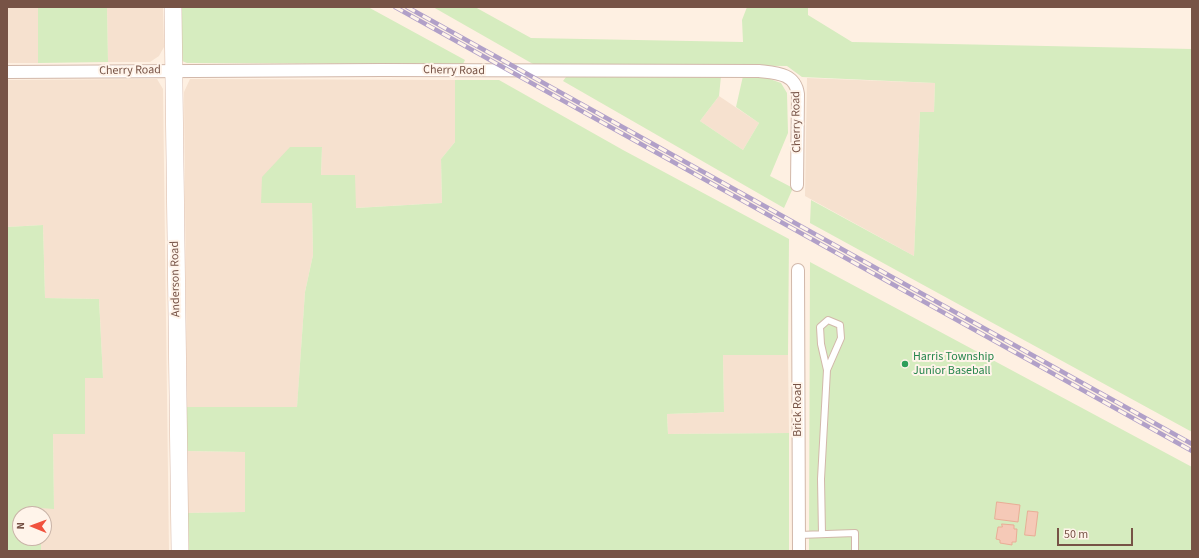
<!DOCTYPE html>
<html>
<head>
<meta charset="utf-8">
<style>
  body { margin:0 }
  #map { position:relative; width:1199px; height:558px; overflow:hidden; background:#fef0e2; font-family:"Source Sans 3",sans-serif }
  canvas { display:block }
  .frame { position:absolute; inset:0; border:8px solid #775346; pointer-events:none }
  .north { position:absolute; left:12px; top:506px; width:40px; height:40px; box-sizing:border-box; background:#fff4ea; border:1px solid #c9b4a8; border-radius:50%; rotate:271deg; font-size:11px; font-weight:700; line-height:16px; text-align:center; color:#775346 }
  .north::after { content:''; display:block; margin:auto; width:14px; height:18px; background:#f1523d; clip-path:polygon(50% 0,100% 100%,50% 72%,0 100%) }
  .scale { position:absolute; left:1057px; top:528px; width:76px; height:18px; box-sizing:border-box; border:2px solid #775346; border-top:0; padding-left:5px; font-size:12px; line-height:14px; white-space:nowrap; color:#775346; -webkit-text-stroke:3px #fff4ea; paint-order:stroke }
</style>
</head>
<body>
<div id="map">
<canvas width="1199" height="558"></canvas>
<div class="frame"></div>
<div class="north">N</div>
<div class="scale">50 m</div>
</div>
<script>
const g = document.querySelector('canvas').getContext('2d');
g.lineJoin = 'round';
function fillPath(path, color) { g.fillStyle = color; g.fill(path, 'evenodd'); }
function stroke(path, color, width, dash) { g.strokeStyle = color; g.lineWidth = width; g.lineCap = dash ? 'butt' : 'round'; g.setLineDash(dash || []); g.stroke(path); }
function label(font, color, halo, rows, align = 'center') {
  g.font = font + ' "Source Sans 3",sans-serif'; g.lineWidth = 4; g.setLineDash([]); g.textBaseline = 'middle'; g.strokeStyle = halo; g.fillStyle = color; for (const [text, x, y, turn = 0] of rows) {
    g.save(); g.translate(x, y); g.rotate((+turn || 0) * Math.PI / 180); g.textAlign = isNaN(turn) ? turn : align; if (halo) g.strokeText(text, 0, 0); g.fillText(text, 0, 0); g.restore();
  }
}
fillPath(new Path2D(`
  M7,7h31v56h-31z
  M107,7h56l1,40 -5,9 -9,6h-42z
  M807,78l128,5 -1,29h-14l-6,144 -109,-60z
  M157,79l6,10 6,462h-128v-13h3v-24h-4v-6h14l-1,-75 32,-55h18l-4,-79 -54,-1 -2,-73 -36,2v-147z
  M190,79l265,1v62l-14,17 1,44 -87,5 -34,-33 1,-28 -61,56h51l1,52 -8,37 -8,116 -110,-1 -3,-315z
  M719,96l40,27 -16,27 -43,-29z
  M723,355h65l1,78 -121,1 -1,-20 57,-2z
  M186,451l59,1v60l-60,1z`), '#f6e1cf');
fillPath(new Path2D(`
  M38,7h69l1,55 -70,1z
  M178,7h190l97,53 -2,4 -276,-1 -5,-2 -4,-10z
  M433,7h42l56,31 212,4 -1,-22 5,-13h61v8l44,27 340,7v383l-382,-209 1,-23 103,56 6,-144h14l1,-29 -133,-6 -15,-11 -254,-2z
  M721,76l-2,20 -19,25 43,29 16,-27 -23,-16 7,-31 24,2 14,5 6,10 1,40 -18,43 23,12 -9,20 -221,-127 3,-4z
  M455,80h44l124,70 166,89 -1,116h-65l1,57 -57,2 1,20 121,-1v118h-603l-1,-38 60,-1v-60l-59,-1 1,-44h110l8,-115 8,-37 -1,-52h-51l1,-26 28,-30h32l-1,28h34l1,33 86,-5 -1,-44 14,-17z
  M43,225l2,73 54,1 4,79h-18v56h-32l1,75 -14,-1v6h-20v24h21v13h-34v-324z
  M810,262l382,205v84h-383z`), '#d6ecbf');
const building = new Path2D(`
  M997,502l23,3 -2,17 -23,-3z
  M1028,511l10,1 -3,24 -10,-1z
  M1002,524l12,1v4h3l-1,13h-4v3l-12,-2v-3l-4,-1 2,-12h4z`);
fillPath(building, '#f5c9b7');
stroke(building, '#e9ad96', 1);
const lane = new Path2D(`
  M822,534l-1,-55 6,-109 -6,-26 -1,-17 8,-7 12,5 1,13 -14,32
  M799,535l56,-2v18`);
const street = new Path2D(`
  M7,72l375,-2 377,1c17,2 36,2 39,23l-1,91
  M798,270l1,281`);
const secondary = new Path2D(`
  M173,7l7,544`);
stroke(lane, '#d2b8aa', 8);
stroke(street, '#d2b8aa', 14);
stroke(secondary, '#d8b9a9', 18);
stroke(lane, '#fff', 6);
stroke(street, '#fff', 12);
stroke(secondary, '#fff', 17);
const rail = new Path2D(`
  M395,7l797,444
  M407,7l785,437`);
stroke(rail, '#b1a0c8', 4.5);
stroke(rail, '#fff4ea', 3, [9]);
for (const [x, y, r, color] of [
  [905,364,4,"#2e9e5b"]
]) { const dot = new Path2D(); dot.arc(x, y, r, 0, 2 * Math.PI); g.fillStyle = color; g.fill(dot); stroke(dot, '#fff4ea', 1.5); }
label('12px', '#775346', '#fff4ea', [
  ["Cherry Road",130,71,-1],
  ["Cherry Road",454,71,1],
  ["Cherry Road",797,122,-91],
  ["Anderson Road",176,279,-91],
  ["Brick Road",798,410,-90]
]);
label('12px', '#27864d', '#fff4ea', [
  ["Harris Township",913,357],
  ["Junior Baseball",913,371]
], 'left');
</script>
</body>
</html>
